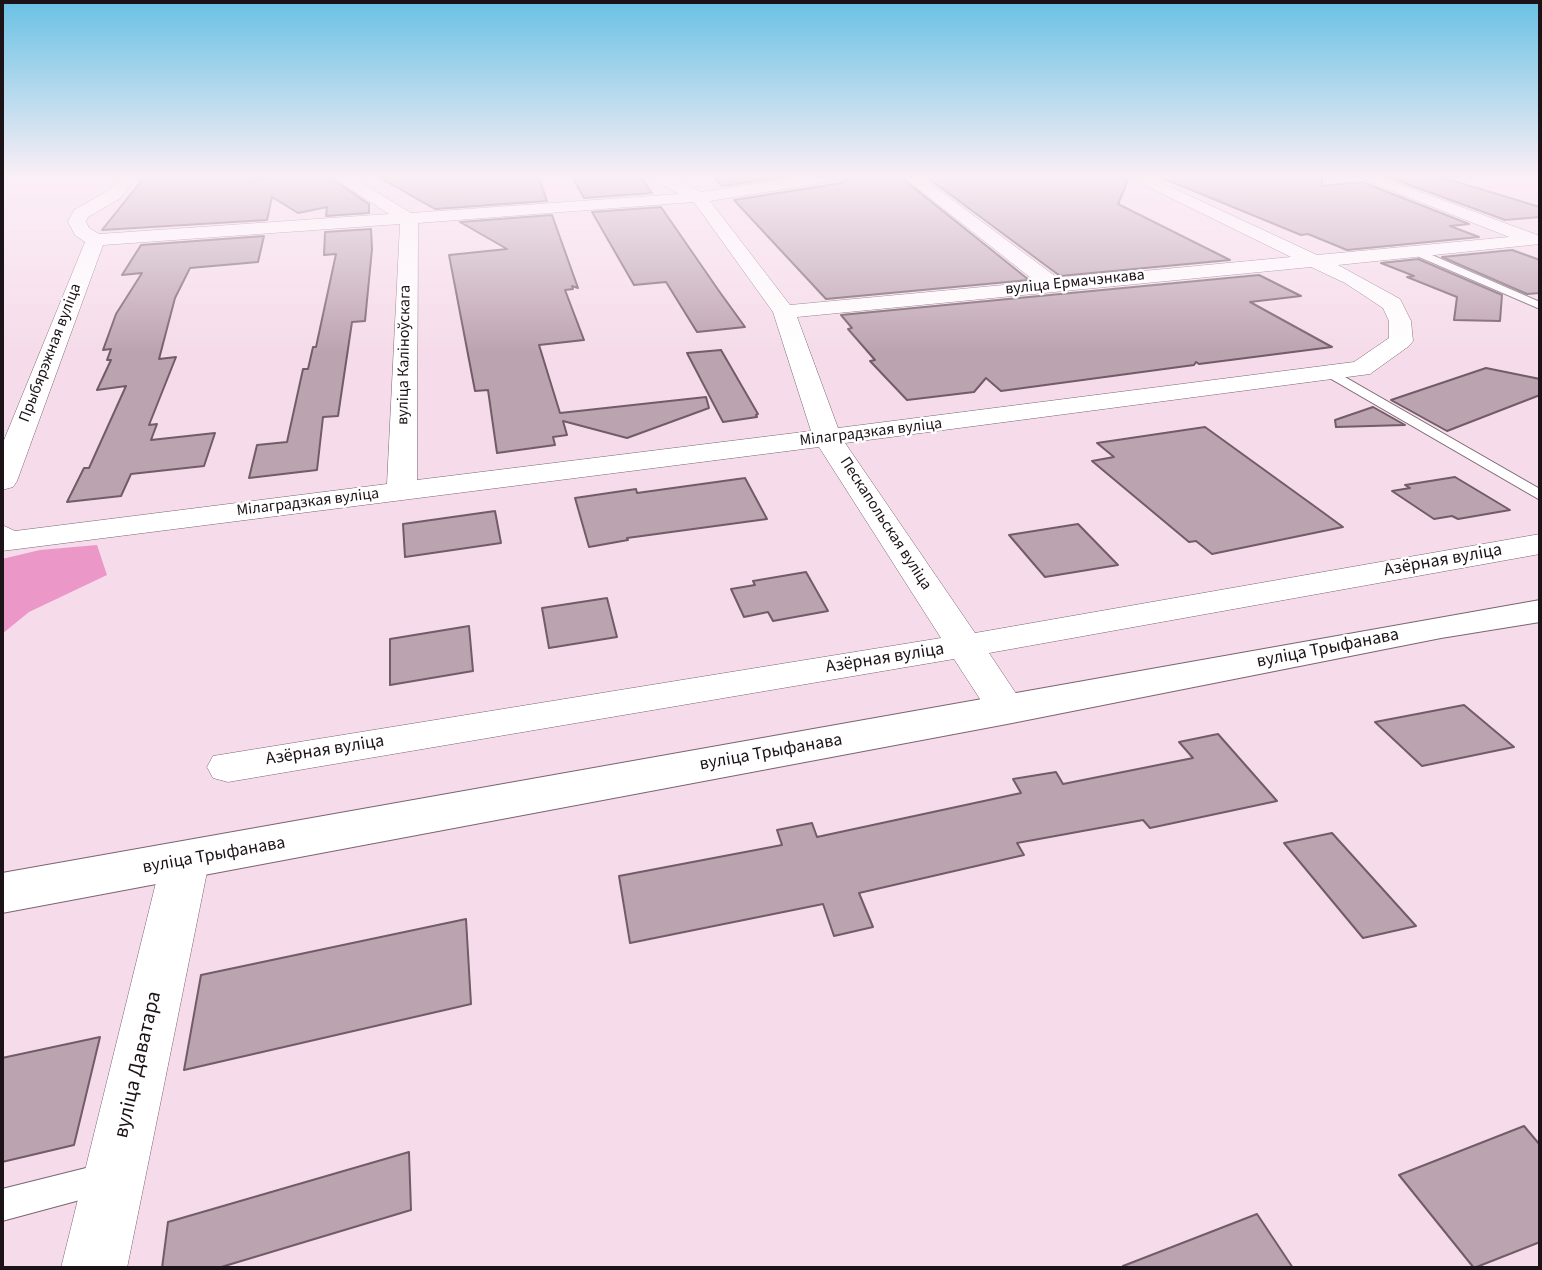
<!DOCTYPE html>
<html>
<head>
<meta charset="utf-8">
<style>
  body { margin:0 }
  #map { position:relative; width:1542px; height:1270px; overflow:hidden; background:#f6dcea; font-family:"Source Sans 3",sans-serif }
  canvas { display:block }
  .frame { position:absolute; inset:0; border:4px solid #1c1318; pointer-events:none }
</style>
</head>
<body>
<div id="map">
<canvas width="1542" height="1270"></canvas>
<div class="frame"></div>
</div>
<script>
const c = document.querySelector('canvas').getContext('2d');
c.lineJoin = 'round';
function fill(path, color) { c.fillStyle = color; c.fill(path, 'evenodd'); }
const shape = rows => new Path2D(rows.map(r => 'M' + r).join(''));
function stroke(path, color, width, dash) { c.strokeStyle = color; c.lineWidth = width; c.lineCap = dash ? 'butt' : 'round'; c.setLineDash(dash || []); c.stroke(path); }
function drawText(font, color, halo, rows, align = 'center') {
  c.font = font + ' "Source Sans 3",sans-serif'; c.lineWidth = 5; c.setLineDash([]); c.textBaseline = 'middle'; c.strokeStyle = halo; c.fillStyle = color; for (const [text, x, y, turn = 0] of rows) {
    c.save(); c.translate(x, y); c.rotate((+turn || 0) * Math.PI / 180); c.textAlign = isNaN(turn) ? turn : align; if (halo) c.strokeText(text, 0, 0); c.fillText(text, 0, 0); c.restore();
  }
}
fill(shape([
  [97,545,107,575,29,612,2,634,2,559,40,550]
]), '#eb97c8');
const building = shape([
  [146,175,245,175,247,180,285,175,326,175,369,204,369,213,326,216,327,207,298,213,272,197,267,220,102,230,146,175],
  [375,175,538,175,547,201,435,209,375,175],
  [571,175,640,175,652,193,584,198,571,175],
  [713,175,794,175,722,186,713,175],
  [853,175,898,175,1029,280,826,299,734,200,842,183,853,175],
  [924,175,1122,175,1128,180,1118,204,1230,260,1060,276,924,175],
  [1155,175,1322,175,1322,186,1362,182,1469,224,1450,226,1479,237,1347,250,1308,234,1301,235,1155,175],
  [1418,175,1434,175,1540,207,1540,217,1505,220,1391,178,1418,175],
  [661,207,719,291,745,327,697,332,666,282,634,285,592,212,661,207],
  [552,215,578,288,572,286,573,289,565,290,584,340,539,345,560,413,706,397,709,408,627,438,563,421,567,435,553,437,555,445,497,453,488,390,475,391,449,255,507,249,460,222,552,215],
  [371,229,372,249,365,321,352,322,338,416,323,417,317,470,249,478,257,445,287,442,303,369,308,369,313,347,316,347,336,254,324,255,325,232,371,229],
  [264,236,258,262,190,268,175,298,159,359,176,357,149,425,157,424,151,440,215,433,204,466,131,474,121,496,67,502,84,468,89,468,126,386,97,390,111,360,107,360,111,349,103,350,116,314,142,273,122,275,141,245,264,236],
  [1512,250,1540,260,1540,293,1527,294,1442,257,1512,250],
  [1418,259,1502,295,1500,321,1454,320,1457,297,1407,277,1414,276,1381,263,1418,259],
  [1259,275,1301,296,1250,302,1332,347,1199,364,1196,362,1194,365,1001,391,986,378,974,392,907,400,870,361,875,360,848,329,852,328,841,315,1259,275],
  [721,350,758,414,756,415,757,417,723,422,687,353,721,350],
  [1486,368,1540,379,1540,395,1447,431,1391,400,1486,368],
  [1373,407,1405,425,1336,427,1335,420,1373,407],
  [1205,427,1317,508,1343,527,1212,554,1196,541,1189,542,1092,461,1114,457,1097,443,1205,427],
  [1455,477,1510,510,1458,519,1452,516,1434,519,1392,491,1410,488,1405,485,1455,477],
  [745,478,767,519,627,538,628,540,589,547,575,498,636,489,637,493,745,478],
  [495,511,501,543,405,557,403,524,495,511],
  [1078,524,1118,565,1045,577,1009,535,1078,524],
  [806,572,828,611,773,621,768,612,744,617,731,589,755,585,753,581,806,572],
  [607,598,617,637,549,648,542,608,607,598],
  [469,626,473,671,390,685,390,639,469,626],
  [1464,705,1514,747,1422,766,1375,722,1464,705],
  [1218,734,1277,801,1150,828,1143,820,1017,843,1024,855,859,893,873,927,834,936,823,904,630,943,619,876,782,845,777,830,812,823,817,837,1021,793,1013,779,1056,772,1063,784,1193,758,1179,742,1218,734],
  [1332,833,1416,926,1363,938,1284,843,1332,833],
  [466,919,471,1004,184,1070,201,975,466,919],
  [100,1037,74,1145,2,1162,2,1058,100,1037],
  [1524,1126,1540,1145,1540,1242,1474,1268,1399,1175,1524,1126],
  [409,1152,411,1210,218,1268,162,1268,168,1222,409,1152],
  [1257,1214,1293,1268,1124,1268,1123,1266,1257,1214]
]);
fill(building, '#bca3b0');
stroke(building, '#725c68', 2);
const service = shape([
  [1410,249,1418,249,1540,302,1540,309,1410,253,1410,249],
  [1331,369,1540,489,1540,500,1326,376,1326,370,1331,369],
  [106,1163,117,1168,122,1179,117,1190,2,1221,2,1189,106,1163]
]);
const minor = shape([
  [121,175,137,175,121,198,88,217,86,222,89,228,99,234,389,214,329,175,349,175,411,213,679,194,643,175,665,175,701,192,813,175,850,175,842,180,710,201,790,305,1036,282,901,175,919,175,1059,279,1291,257,1124,175,1145,175,1317,255,1509,237,1352,175,1375,175,1540,236,1540,244,1338,265,1400,299,1411,321,1413,341,1409,346,1370,374,845,443,975,633,1540,534,1540,554,989,653,1027,710,1021,719,1007,723,993,719,954,659,228,782,213,778,207,767,213,756,941,638,819,447,2,551,2,525,15,531,387,484,400,224,103,245,17,481,13,487,2,490,2,445,85,242,75,235,68,222,74,210,109,190,121,175],
  [694,202,773,312,811,431,417,480,418,223,694,202],
  [1311,267,1345,283,1383,308,1389,321,1389,338,1354,362,838,428,797,317,1311,267],
  [185,844,202,849,209,862,127,1268,61,1268,161,862,168,849,185,844]
]);
const tertiary = shape([
  [1540,600,1540,622,1441,638,1007,724,2,913,2,873,1540,600]
]);
stroke(service, '#7b6470', 2);
stroke(minor, '#7b6470', 1);
stroke(tertiary, '#7b6470', 2);
fill(service, '#fff');
fill(minor, '#fff');
fill(tertiary, '#fff');
const sky = c.createLinearGradient(0, 0, 0, 353);
sky.addColorStop(0, '#69c1e4');
sky.addColorStop(0.5, '#fbeff6');
sky.addColorStop(1, '#fbeff600');
c.fillStyle = sky;
c.fillRect(0, 0, 1542, 353);
drawText('16px', '#1c1318', '#fff', [
  ["вуліца Ермачэнкава",1075,283,-6],
  ["Прыбярэжная вуліца",51,353,-69],
  ["вуліца Каліноўскага",405,355,-89],
  ["Мілаградзкая вуліца",871,433,-7],
  ["Мілаградзкая вуліца",308,503,-7],
  ["Пескапольская вуліца",885,524,57]
]);
drawText('18px', '#1c1318', '#fff', [
  ["Азёрная вуліца",1443,561,-10],
  ["вуліца Трыфанава",1328,649,-11],
  ["Азёрная вуліца",885,659,-9],
  ["Азёрная вуліца",325,751,-9],
  ["вуліца Трыфанава",771,753,-10],
  ["вуліца Трыфанава",214,856,-10]
]);
drawText('21px', '#1c1318', '#fff', [
  ["вуліца Даватара",139,1065,-77]
]);
</script>
</body>
</html>
